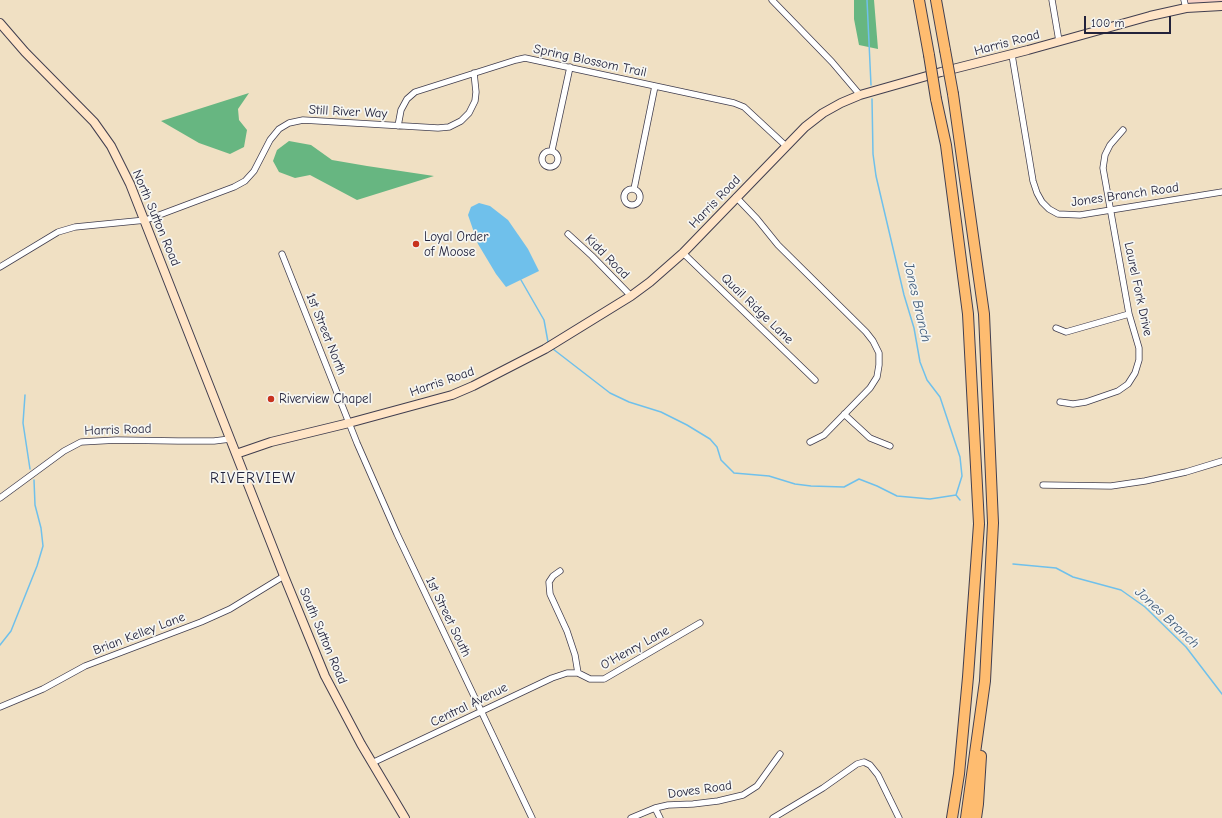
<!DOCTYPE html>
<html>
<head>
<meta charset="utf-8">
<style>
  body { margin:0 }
  #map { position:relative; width:1222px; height:818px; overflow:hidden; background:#f0e0c3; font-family:"Comic Neue",sans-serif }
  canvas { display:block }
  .scale { position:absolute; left:1084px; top:16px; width:87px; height:18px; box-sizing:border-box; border:2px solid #22223b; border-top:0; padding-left:5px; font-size:12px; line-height:14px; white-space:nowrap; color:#22223b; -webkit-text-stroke:3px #f6f6f2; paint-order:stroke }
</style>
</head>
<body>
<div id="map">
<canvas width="1222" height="818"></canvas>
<div class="scale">100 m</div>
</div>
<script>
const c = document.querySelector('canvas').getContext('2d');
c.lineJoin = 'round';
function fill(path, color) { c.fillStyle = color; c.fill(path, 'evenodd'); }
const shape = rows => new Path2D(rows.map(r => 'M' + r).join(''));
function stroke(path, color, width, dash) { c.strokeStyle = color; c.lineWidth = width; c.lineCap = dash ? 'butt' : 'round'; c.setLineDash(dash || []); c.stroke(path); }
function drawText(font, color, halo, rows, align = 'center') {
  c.font = font + ' "Comic Neue",sans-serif'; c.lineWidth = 3.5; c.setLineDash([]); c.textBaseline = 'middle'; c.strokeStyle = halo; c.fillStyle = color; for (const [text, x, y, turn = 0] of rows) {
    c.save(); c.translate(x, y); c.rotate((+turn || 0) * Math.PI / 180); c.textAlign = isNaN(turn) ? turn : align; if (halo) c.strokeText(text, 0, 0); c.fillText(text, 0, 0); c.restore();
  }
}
fill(shape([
  [1186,0,1222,0,1222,4,1187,6]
]), '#f7d1c6');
fill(shape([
  [854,0,874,0,878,49,859,45,854,19],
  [249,93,238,109,239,120,247,130,244,147,230,154,199,143,161,121],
  [289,141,311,145,332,160,367,166,434,176,357,200,310,175,295,178,279,172,273,161,277,150]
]), '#67b681');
fill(shape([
  [479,203,490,206,508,220,528,249,539,271,506,287,496,274,478,244,468,215,471,207]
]), '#6fc0eb');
stroke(shape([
  [867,0,871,85],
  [872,99,873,154,876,176,904,295,914,328,920,362,927,380,940,397,960,457,962,476,956,495],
  [521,280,544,320,548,342],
  [553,349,610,393,629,402,661,412,687,425,710,439,717,447,721,460,734,473,769,476,795,484,811,486,844,487,859,479,877,486,897,496,930,499,956,495],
  [25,395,23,423,30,469],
  [956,495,960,500],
  [1013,564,1056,568,1073,577,1121,590,1145,607,1186,647,1222,694],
  [0,645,11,631,37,566,43,546,41,528,35,505,34,480]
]), '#6fc0eb', 1.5);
const street = shape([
  [772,0,832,62,860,95],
  [1052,0,1059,41],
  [1184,0,1186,8],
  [1012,55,1033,181,1037,193,1042,202,1049,209,1058,214,1080,215,1222,192],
  [398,126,401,110,407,99,415,92,516,60,525,58,734,103,744,107,786,146],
  [552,150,570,67],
  '542 159a8 8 0 1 1 16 0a8 8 0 1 1-16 0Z',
  '624 197a8 8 0 1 1 16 0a8 8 0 1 1-16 0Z',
  [634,189,655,86],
  [736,197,757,219,778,245,866,332,873,341,879,353,879,365,877,377,870,388,824,435,810,442],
  [568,234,592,256,631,296],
  [683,253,815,380],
  [282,254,357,443,397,534,532,818],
  [0,267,58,232,75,227,146,220,234,187,245,181,254,171,270,140,279,129,289,123,303,120,438,128,449,127,461,121,469,113,475,101,476,92,474,73],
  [1056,328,1066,332,1129,314],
  [1060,402,1073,404,1086,402,1118,391,1128,384,1135,373,1139,360,1139,348,1129,314,1103,168,1105,155,1110,145,1123,130],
  [844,414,870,438,890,446],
  [1043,485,1111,486,1145,481,1186,472,1222,461],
  [0,498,64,451,81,442,117,440,178,441,214,441,230,439],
  [560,571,553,576,549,582,550,594,567,631,575,655,578,673],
  [0,707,43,689,85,666,201,622,230,609,284,576],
  [372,763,552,678,567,673,578,673,590,679,604,679,700,623],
  [655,808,660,818],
  [631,818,655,808,668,805,693,804,718,801,743,795,757,786,780,754],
  [773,818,823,788,857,764,864,762,870,765,878,775,899,818]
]);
const secondary = shape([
  [0,23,25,52,94,122,111,146,130,184,284,576,325,676,361,744,405,818],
  [236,454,271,442,349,423,452,395,473,386,545,349,631,296,650,282,683,253,805,127,823,113,841,103,860,95,941,72,1028,50,1150,16,1186,8,1222,6]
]);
const highway = shape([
  [919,0,929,55],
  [936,0,945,50],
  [953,94,984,314,993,523,985,681,966,818],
  [936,99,946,145,968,314,979,524,968,677,959,774,952,818],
  [976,818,978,804,981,756]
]);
stroke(street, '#413e4f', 7);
stroke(secondary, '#413e4f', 10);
stroke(highway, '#413e4f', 12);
stroke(street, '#fff', 5.5);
stroke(secondary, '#ffe4c6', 8);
stroke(highway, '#febc70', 10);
const highwayBridge = shape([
  [945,50,953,94],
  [929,55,936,99]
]);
stroke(highwayBridge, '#413e4f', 12, []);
stroke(highwayBridge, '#febc70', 10);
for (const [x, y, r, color] of [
  [416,244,4,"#c8321e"],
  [271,399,4,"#c8321e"]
]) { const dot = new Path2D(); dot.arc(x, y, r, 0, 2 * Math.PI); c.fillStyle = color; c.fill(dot); stroke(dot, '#f6f6f2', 1.5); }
drawText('13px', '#22223b', '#f6f6f2', [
  ["Harris Road",1007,43,-15],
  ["Spring Blossom Trail",590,61,12],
  ["Still River Way",348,112,3],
  ["Jones Branch Road",1125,195,-8],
  ["Harris Road",715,202,-46],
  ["North Sutton Road",156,218,67],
  ["Kidd Road",607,257,45],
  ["Laurel Fork Drive",1138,289,78],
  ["Quail Ridge Lane",757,309,44],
  ["1st Street North",326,334,68],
  ["Harris Road",442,382,-19],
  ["Harris Road",118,430,-2],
  ["1st Street South",448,617,64],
  ["Brian Kelley Lane",139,634,-21],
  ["South Sutton Road",323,636,67],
  ["O'Henry Lane",635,648,-29],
  ["Central Avenue",469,705,-26],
  ["Doves Road",700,790,-8]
]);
drawText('13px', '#22223b', '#f6f6f2', [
  ["Loyal Order",424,237],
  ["of Moose",424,252],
  ["Riverview Chapel",279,399]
], 'left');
drawText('italic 14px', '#3d5979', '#f6f6f2', [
  ["Jones Branch",917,302,77],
  ["Jones Branch",1167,618,43]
]);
c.letterSpacing = '1px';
drawText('15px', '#22223b', '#f6f6f2', [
  ["RIVERVIEW",253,479]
]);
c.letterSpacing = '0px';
</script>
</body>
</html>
